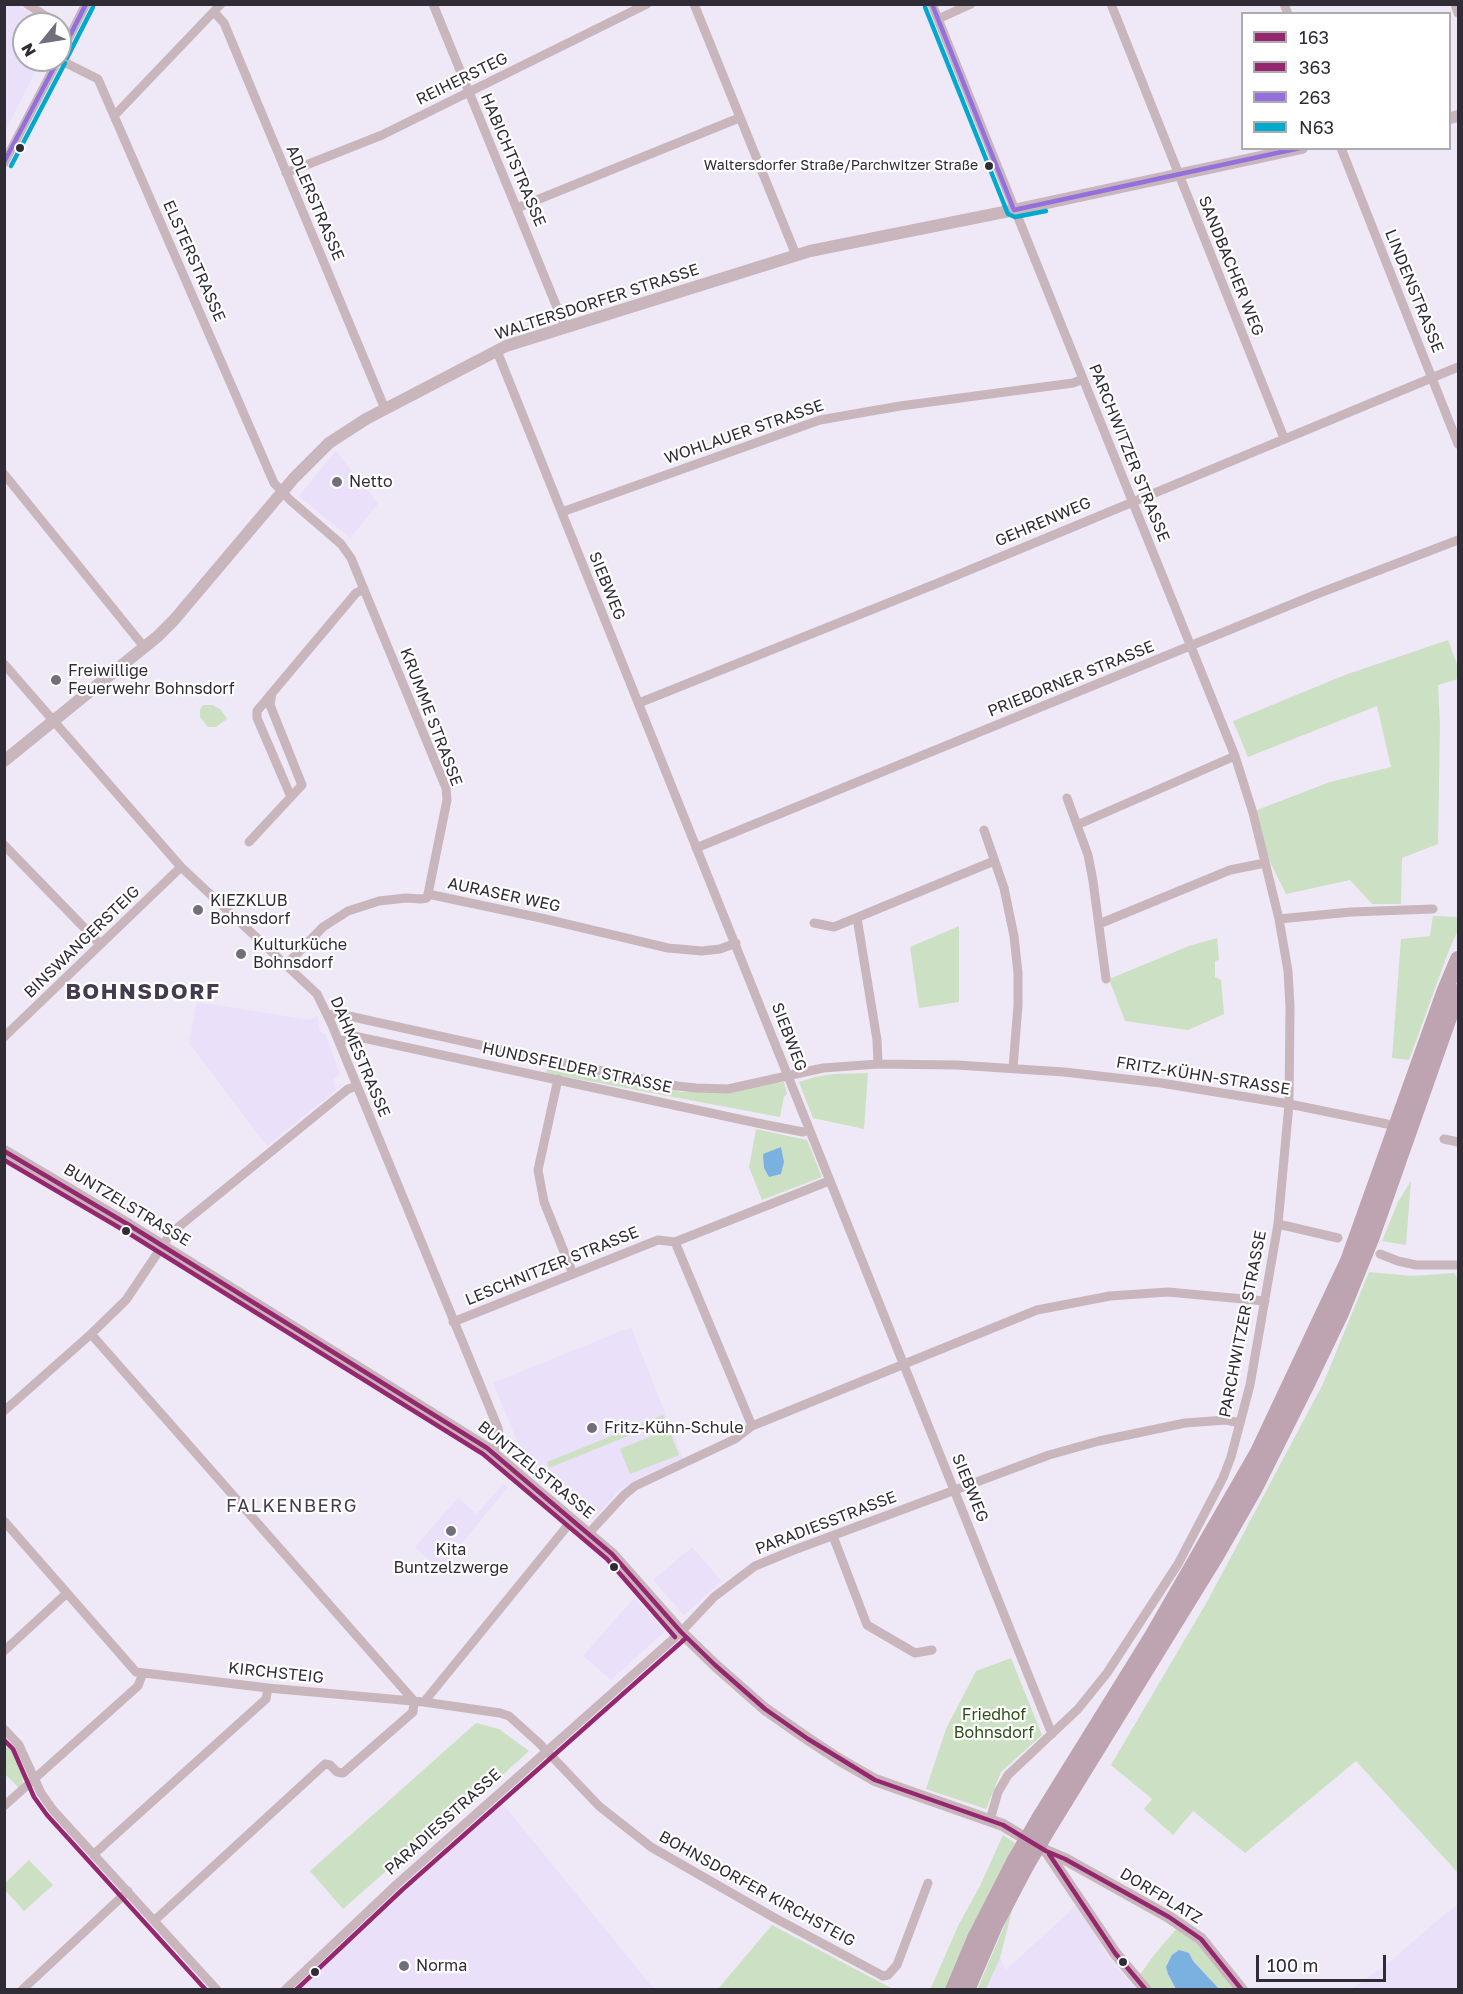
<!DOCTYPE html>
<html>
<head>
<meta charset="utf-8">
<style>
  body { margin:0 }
  #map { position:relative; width:1463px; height:1994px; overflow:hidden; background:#eee8f7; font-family:"Golos Text",sans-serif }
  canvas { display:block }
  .frame { position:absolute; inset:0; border:6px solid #302c36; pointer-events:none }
  .legend { position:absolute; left:1241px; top:12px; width:210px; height:138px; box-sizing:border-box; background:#fff; border:2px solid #acabaf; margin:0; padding:8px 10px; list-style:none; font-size:18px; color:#302c36 }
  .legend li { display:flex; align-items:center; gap:12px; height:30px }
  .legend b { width:30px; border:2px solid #acabaf }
  .north { position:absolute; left:12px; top:12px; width:60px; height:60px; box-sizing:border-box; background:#fff; border:2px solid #acabaf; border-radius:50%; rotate:240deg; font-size:16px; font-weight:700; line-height:24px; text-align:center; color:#302c36 }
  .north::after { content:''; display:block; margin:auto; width:21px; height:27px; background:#726e7a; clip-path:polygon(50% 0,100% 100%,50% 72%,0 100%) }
  .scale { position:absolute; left:1256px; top:1955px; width:130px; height:27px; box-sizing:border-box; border:3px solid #302c36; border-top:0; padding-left:8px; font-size:18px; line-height:21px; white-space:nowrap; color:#302c36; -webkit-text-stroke:4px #fff; paint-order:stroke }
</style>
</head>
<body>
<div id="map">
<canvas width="1463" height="1994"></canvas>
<div class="frame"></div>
<ul class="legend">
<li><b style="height:8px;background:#95276e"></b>163</li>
<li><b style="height:8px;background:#95276e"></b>363</li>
<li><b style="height:8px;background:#9370db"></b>263</li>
<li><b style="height:8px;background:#00a9ce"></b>N63</li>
</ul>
<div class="north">N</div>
<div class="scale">100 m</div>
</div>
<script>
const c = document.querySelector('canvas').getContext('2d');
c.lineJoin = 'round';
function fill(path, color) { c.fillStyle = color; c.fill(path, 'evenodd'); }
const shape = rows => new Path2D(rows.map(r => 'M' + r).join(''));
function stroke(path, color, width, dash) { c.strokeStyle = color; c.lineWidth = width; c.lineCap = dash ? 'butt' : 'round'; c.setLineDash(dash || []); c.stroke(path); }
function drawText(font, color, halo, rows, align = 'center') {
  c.font = font + ' "Golos Text",sans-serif'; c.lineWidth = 4.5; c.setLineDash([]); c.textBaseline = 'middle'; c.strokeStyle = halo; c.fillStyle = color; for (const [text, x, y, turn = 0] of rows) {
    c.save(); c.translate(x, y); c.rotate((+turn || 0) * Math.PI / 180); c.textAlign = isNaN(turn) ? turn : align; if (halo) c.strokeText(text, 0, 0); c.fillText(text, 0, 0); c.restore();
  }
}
fill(shape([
  [5,4,16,5,50,24,24,24,24,60,41,60,5,131],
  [336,451,378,504,350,538,299,496],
  [197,1002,310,1020,317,1015,319,1027,322,1033,325,1034,340,1074,333,1080,336,1090,267,1146,189,1043],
  [631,1327,683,1458,641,1477,620,1489,593,1520,532,1465,530,1458,522,1452,493,1383],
  [504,1483,508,1487,440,1570,415,1547,458,1498,477,1514],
  [692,1547,722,1581,684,1615,653,1580],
  [634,1598,665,1631,611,1680,583,1656],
  [502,1803,654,1989,300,1989],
  [1458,1904,1458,1989,1351,1989,1391,1961,1439,1919],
  [1077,1905,1108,1957,1136,1989,986,1990,1000,1957,1006,1970]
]), '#eae0f9');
fill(shape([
  [1448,640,1458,667,1458,679,1438,685,1440,726,1438,844,1402,858,1401,904,1372,904,1350,880,1286,894,1268,858,1257,810,1330,782,1391,767,1377,706,1248,757,1233,721,1345,675],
  [203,705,213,705,221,710,227,719,216,727,208,727,200,717,200,710],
  [1433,916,1458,917,1458,930,1449,950,1409,1060,1392,1058,1401,939,1430,936],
  [959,926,959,1002,919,1008,910,947],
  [1217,938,1219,960,1215,961,1215,977,1221,980,1224,1014,1188,1030,1125,1021,1109,979,1189,946],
  [549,1062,681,1092,726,1091,784,1082,787,1095,784,1096,780,1117,546,1073],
  [868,1073,864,1129,813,1118,799,1082,815,1077,834,1074],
  [756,1129,807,1140,822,1177,762,1200,749,1167],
  [1411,1181,1406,1245,1382,1241,1398,1202],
  [1369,1272,1412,1276,1454,1273,1458,1279,1458,1873,1356,1761,1245,1853,1193,1811,1173,1835,1144,1809,1152,1799,1111,1765,1208,1600,1323,1384],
  [663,1415,665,1421,549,1468,547,1462],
  [669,1429,679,1455,630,1474,620,1449],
  [1011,1658,1042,1735,1001,1772,986,1809,926,1789,946,1729,976,1671],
  [476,1723,499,1729,529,1751,414,1855,410,1850,343,1909,310,1871],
  [11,1743,19,1755,24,1778,22,1784,19,1788,5,1774,5,1749],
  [1003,1835,1015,1843,971,1928,945,1989,930,1990,959,1924,980,1886],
  [29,1860,53,1885,24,1911,5,1890,5,1883],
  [1014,1903,1000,1958,986,1989,977,1990],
  [772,1925,891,1988,893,1989,718,1989],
  [1178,1927,1194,1938,1237,1989,1151,1989,1139,1976,1154,1955]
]), '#cce1c3');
fill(shape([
  [781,1147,784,1162,781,1174,769,1177,764,1168,763,1154],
  [1179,1950,1189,1953,1193,1961,1219,1989,1176,1989,1168,1974,1166,1967,1172,1955]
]), '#7ab1e1');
stroke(shape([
  [27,4,58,24],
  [433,4,565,327],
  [694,4,796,255],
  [932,4,1235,756,1253,813,1279,919,1288,971,1290,1007,1289,1104,1278,1224,1250,1385,1231,1457,1223,1478,1178,1564,1107,1673,1078,1709,1008,1775,998,1792,990,1820],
  [1111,4,1284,438],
  [1284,4,1288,14],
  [1455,4,1458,13],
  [214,12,224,23,385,409],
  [938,19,971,4],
  [60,55,86,4],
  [60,60,98,79,274,483,290,500,341,544,351,558,446,788,447,800,428,894],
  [114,116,221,4],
  [1341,148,1458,444],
  [4,163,58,60],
  [286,173,382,135,647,4],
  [517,208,739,118],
  [497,351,1052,1734],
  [4,474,145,648],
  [562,512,820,420,900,406,1073,383,1083,379],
  [4,664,181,867,317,994,332,1025,498,1428,500,1441,492,1452],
  [272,693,257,711,257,718,291,797],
  [639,703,938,583,1458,367],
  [1067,798,1088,855,1093,881,1106,979],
  [1077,825,1235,756],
  [984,830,1004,888,1014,936,1018,973,1018,1005,1013,1068],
  [249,842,302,785,270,705,272,693,356,593,364,589],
  [4,845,100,944],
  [696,848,1317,594,1458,540],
  [857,918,877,1040,878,1064],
  [1279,919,1351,912,1433,909],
  [814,923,834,927,994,861],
  [1099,924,1230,870,1265,863],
  [287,964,323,927,348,911,379,901,406,898,421,899,427,898,428,894,541,918,668,948,702,951,720,949,736,943],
  [328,1017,335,1013,548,1060,677,1086,696,1088,728,1089,823,1068,878,1064,957,1065,1064,1072,1161,1083,1289,1104,1387,1124],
  [4,1037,181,867],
  [339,1042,354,1036,757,1123,803,1132,809,1130],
  [558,1079,538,1170,544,1202,573,1274],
  [1444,1139,1458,1142],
  [1278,1224,1338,1238],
  [675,1242,752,1426],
  [1380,1254,1398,1261,1416,1265,1458,1265],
  [453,1322,658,1240,675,1242,829,1181],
  [91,1334,414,1701],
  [4,1411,91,1334,126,1300,171,1233,348,1089,357,1086],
  [4,1521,136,1672,268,1688,424,1702,500,1713,509,1716,539,1743,599,1806,651,1847,773,1917,883,1976,888,1975,897,1965,928,1883],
  [589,1533,624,1495,635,1486,735,1439,752,1426,1037,1310,1110,1296,1168,1292,1265,1301],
  [833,1536,867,1625,915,1653,932,1650],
  [4,1651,67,1593],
  [424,1702,573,1519],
  [4,1729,19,1745,41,1793,53,1810,217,1990],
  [4,1806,138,1686,143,1673],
  [94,1854,266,1699,268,1688],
  [155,1920,325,1764,330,1765,337,1772,343,1773,413,1712,414,1701],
  [22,1990,128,1891],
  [285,1990,397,1884,681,1632,714,1597,755,1566,794,1550,1049,1455,1099,1441,1185,1423,1226,1420,1240,1423]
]), '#c9b5bc', 9);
stroke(shape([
  [1450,118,1458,116],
  [4,761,158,636,174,620,294,478,329,443,366,419,506,346,810,251,1014,210,1302,148],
  [4,1151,129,1225,487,1448,612,1554,681,1632,715,1665,765,1709,808,1739,840,1760,875,1780,1003,1825,1046,1851,1065,1859,1169,1917,1201,1939,1242,1990],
  [1047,1852,1115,1953,1146,1990]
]), '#c9b5bc', 12);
stroke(shape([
  [1040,1817,1151,1638,1258,1452,1348,1261,1445,990,1458,959],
  [1051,1824,1216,1556,1255,1488,1307,1384,1341,1313,1371,1239,1458,992],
  [953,1990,975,1938,1015,1860],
  [967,1990,995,1925,1026,1866]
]), '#bea3b0', 16);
stroke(shape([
  [1015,1860,1040,1817],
  [1026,1866,1051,1824]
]), '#bea3b0', 16);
stroke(shape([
  [4,1151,129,1225,487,1448,612,1554,681,1632,715,1665,765,1709,808,1739,875,1780,1003,1825,1046,1851,1065,1859,1169,1917,1201,1939,1242,1990],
  [1049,1854,1115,1953,1146,1990]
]), '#95276e', 4.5);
stroke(shape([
  [4,1160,125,1231,483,1454,607,1559,675,1637],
  [4,1740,13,1749,34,1797,47,1815,206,1990],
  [296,1990,402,1890,686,1638]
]), '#95276e', 4.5);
stroke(shape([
  [932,4,1014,210],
  [60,55,86,4],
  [4,162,58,60],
  [1014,210,1300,148]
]), '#9370db', 4.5);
stroke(shape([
  [925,7,1008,214,1015,217,1046,211],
  [67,58,93,7],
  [11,166,65,63]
]), '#00a9ce', 4.5);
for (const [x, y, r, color] of [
  [20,148,5,"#302c36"],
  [989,166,5,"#302c36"],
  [337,482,6,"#726e7a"],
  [56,680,6,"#726e7a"],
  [198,910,6,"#726e7a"],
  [241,954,6,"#726e7a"],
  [126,1231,5,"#302c36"],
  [592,1428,6,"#726e7a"],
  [451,1531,6,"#726e7a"],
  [614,1567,5,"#302c36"],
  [1123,1962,5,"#302c36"],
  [404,1966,6,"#726e7a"],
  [315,1972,5,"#302c36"]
]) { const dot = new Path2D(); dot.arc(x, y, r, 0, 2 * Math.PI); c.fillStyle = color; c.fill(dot); stroke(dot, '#fff', 2); }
drawText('14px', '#302c36', '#fff', [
  ["Waltersdorfer Straße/Parchwitzer Straße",978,166]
], 'right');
drawText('16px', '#302c36', '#fff', [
  ["REIHERSTEG",462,79,-26],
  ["HABICHTSTRASSE",513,160,67],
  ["ADLERSTRASSE",315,203,67],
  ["ELSTERSTRASSE",194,261,66],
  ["SANDBACHER WEG",1231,266,68],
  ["LINDENSTRASSE",1414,291,68],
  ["WALTERSDORFER STRASSE",597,302,-18],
  ["WOHLAUER STRASSE",744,432,-19],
  ["PARCHWITZER STRASSE",1129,453,68],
  ["GEHRENWEG",1043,522,-23],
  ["SIEBWEG",607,586,68],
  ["PRIEBORNER STRASSE",1071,679,-22],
  ["KRUMME STRASSE",431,717,69],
  ["AURASER WEG",504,895,12],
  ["BINSWANGERSTEIG",82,942,-44],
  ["SIEBWEG",789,1037,69],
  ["DAHMESTRASSE",360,1057,67],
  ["HUNDSFELDER STRASSE",577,1068,12],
  ["FRITZ-KÜHN-STRASSE",1203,1076,9],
  ["BUNTZELSTRASSE",127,1205,31],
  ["LESCHNITZER STRASSE",552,1266,-22],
  ["PARCHWITZER STRASSE",1243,1324,-79],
  ["BUNTZELSTRASSE",536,1470,39],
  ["SIEBWEG",970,1488,68],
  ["PARADIESSTRASSE",826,1523,-21],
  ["KIRCHSTEIG",276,1673,6],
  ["PARADIESSTRASSE",443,1822,-42],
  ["BOHNSDORFER KIRCHSTEIG",757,1889,29],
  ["DORFPLATZ",1161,1896,31]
]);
drawText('16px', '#302c36', '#fff', [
  ["Netto",349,482],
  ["Freiwillige",68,671],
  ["Feuerwehr Bohnsdorf",68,689],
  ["KIEZKLUB",210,901],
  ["Bohnsdorf",210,919],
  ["Kulturküche",253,945],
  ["Bohnsdorf",253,963],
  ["Fritz-Kühn-Schule",604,1428],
  ["Kita",451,1550,"center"],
  ["Buntzelzwerge",451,1568,"center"],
  ["Norma",416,1966]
], 'left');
drawText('16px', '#2d4d16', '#fff', [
  ["Friedhof",994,1715],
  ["Bohnsdorf",994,1733]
]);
c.letterSpacing = '1.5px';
drawText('18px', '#433b50', '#fff', [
  ["FALKENBERG",292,1506]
]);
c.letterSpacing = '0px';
c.letterSpacing = '1.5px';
drawText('bold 22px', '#433b50', '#fff', [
  ["BOHNSDORF",143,992]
]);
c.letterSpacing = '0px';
</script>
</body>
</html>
